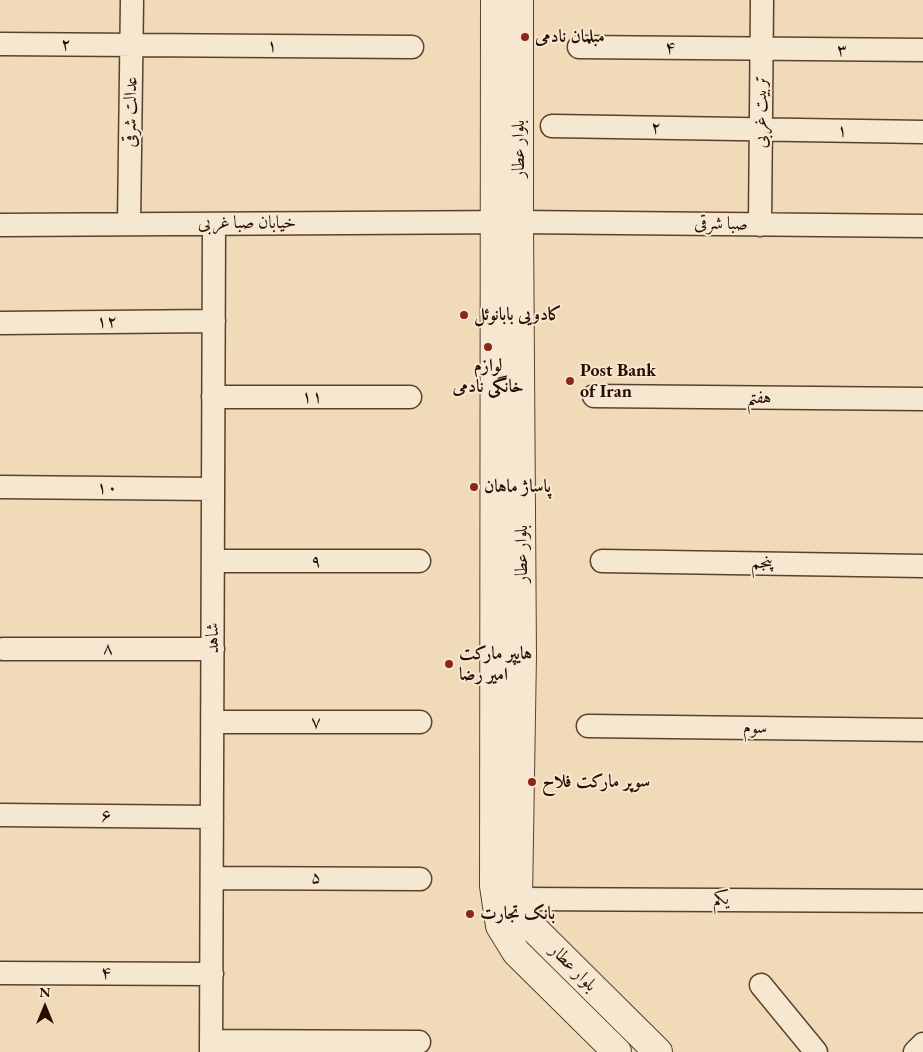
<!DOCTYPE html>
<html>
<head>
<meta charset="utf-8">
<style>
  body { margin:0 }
  #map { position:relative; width:923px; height:1052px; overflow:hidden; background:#f0dab7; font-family:"EB Garamond",serif }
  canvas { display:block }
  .north { position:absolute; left:20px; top:982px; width:50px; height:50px; -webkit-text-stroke:4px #f5e7d0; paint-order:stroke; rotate:0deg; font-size:14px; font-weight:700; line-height:20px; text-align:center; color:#2a0d00 }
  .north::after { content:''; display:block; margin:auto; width:18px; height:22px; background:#2a0d00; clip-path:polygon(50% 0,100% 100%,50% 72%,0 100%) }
</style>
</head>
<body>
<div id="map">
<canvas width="923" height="1052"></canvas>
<div class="north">N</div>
</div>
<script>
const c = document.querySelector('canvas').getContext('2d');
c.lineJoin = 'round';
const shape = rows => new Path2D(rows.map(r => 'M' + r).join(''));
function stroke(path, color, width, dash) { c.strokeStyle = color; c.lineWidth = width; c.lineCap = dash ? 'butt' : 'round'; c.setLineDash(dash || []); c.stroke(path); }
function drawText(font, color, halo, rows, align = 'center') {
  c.font = font + ' "EB Garamond",Amiri,serif'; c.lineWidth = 4; c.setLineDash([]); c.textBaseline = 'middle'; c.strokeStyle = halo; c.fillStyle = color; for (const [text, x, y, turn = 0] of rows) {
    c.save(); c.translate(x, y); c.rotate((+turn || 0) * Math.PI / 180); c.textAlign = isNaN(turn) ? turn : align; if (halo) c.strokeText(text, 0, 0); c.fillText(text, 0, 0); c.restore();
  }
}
const minor = shape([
  [0,44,412,47],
  [579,47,923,50],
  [552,126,923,132],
  [129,224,132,0],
  [0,225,519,222,923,226],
  [760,225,762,0],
  [0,323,214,321],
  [594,396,923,399],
  [213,397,410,397],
  [0,487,213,489],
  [213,561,419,561],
  [602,561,923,566],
  [3,649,213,649],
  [213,722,420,722],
  [588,726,923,730],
  [0,815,212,817],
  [212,878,420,879],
  [518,899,923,901],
  [0,973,212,974],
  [761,985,816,1052],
  [211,1041,419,1042],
  [211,1052,214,224],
  [915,1052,923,1044]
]);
const tertiary = shape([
  [495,0,494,886,500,926,516,952,617,1052],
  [519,0,519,222,522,654,518,899,529,924,658,1052]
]);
stroke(minor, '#5c402e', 25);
stroke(tertiary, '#5c402e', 30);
stroke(minor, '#f5e7d0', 22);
stroke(tertiary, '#f5e7d0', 28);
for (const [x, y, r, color] of [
  [525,37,5,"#8f2418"],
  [464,315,5,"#8f2418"],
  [488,347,5,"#8f2418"],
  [570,381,5,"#8f2418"],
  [474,487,5,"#8f2418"],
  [449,664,5,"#8f2418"],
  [532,782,5,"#8f2418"],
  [470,914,5,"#8f2418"]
]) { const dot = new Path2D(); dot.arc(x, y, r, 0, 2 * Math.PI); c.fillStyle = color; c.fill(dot); stroke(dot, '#f5e7d0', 2); }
drawText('bold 18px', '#2a0d00', '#f5e7d0', [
  ["مبلمان نادمی",535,37],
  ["کادویی بابانوئل",474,315],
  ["لوازم",488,366,"center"],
  ["خانگی نادمی",488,387,"center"],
  ["Post Bank",580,371],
  ["of Iran",580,392],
  ["پاساژ ماهان",484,487],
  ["هایپر مارکت",459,654],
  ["امیر رضا",459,675],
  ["سوپر مارکت فلاح",542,782],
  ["بانک تجارت",480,914]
], 'left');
drawText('18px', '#2a0d00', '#f5e7d0', [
  ["۲",66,45],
  ["۱",272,46],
  ["۴",670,48,1],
  ["۳",842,50],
  ["عدالت شرقی",131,112,-89],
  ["تربیت غربی",761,112,-90],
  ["۲",656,128,1],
  ["۱",842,131,1],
  ["بلوار عطار",519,149,-90],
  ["خیابان صبا غربی",247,223],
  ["صبا شرقی",721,224,1],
  ["۱۲",107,322,-1],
  ["۱۱",312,397],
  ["هفتم",759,398],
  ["۱۰",107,488],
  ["بلوار عطار",522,554,-90],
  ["۹",316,561],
  ["پنجم",762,563,1],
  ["شاهد",213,638,-90],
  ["۸",108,649],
  ["۷",316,722],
  ["سوم",755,728,1],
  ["۶",106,816,1],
  ["۵",316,878],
  ["یکم",721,899],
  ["بلوار عطار",573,968,45],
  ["۴",106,973]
]);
</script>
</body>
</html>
